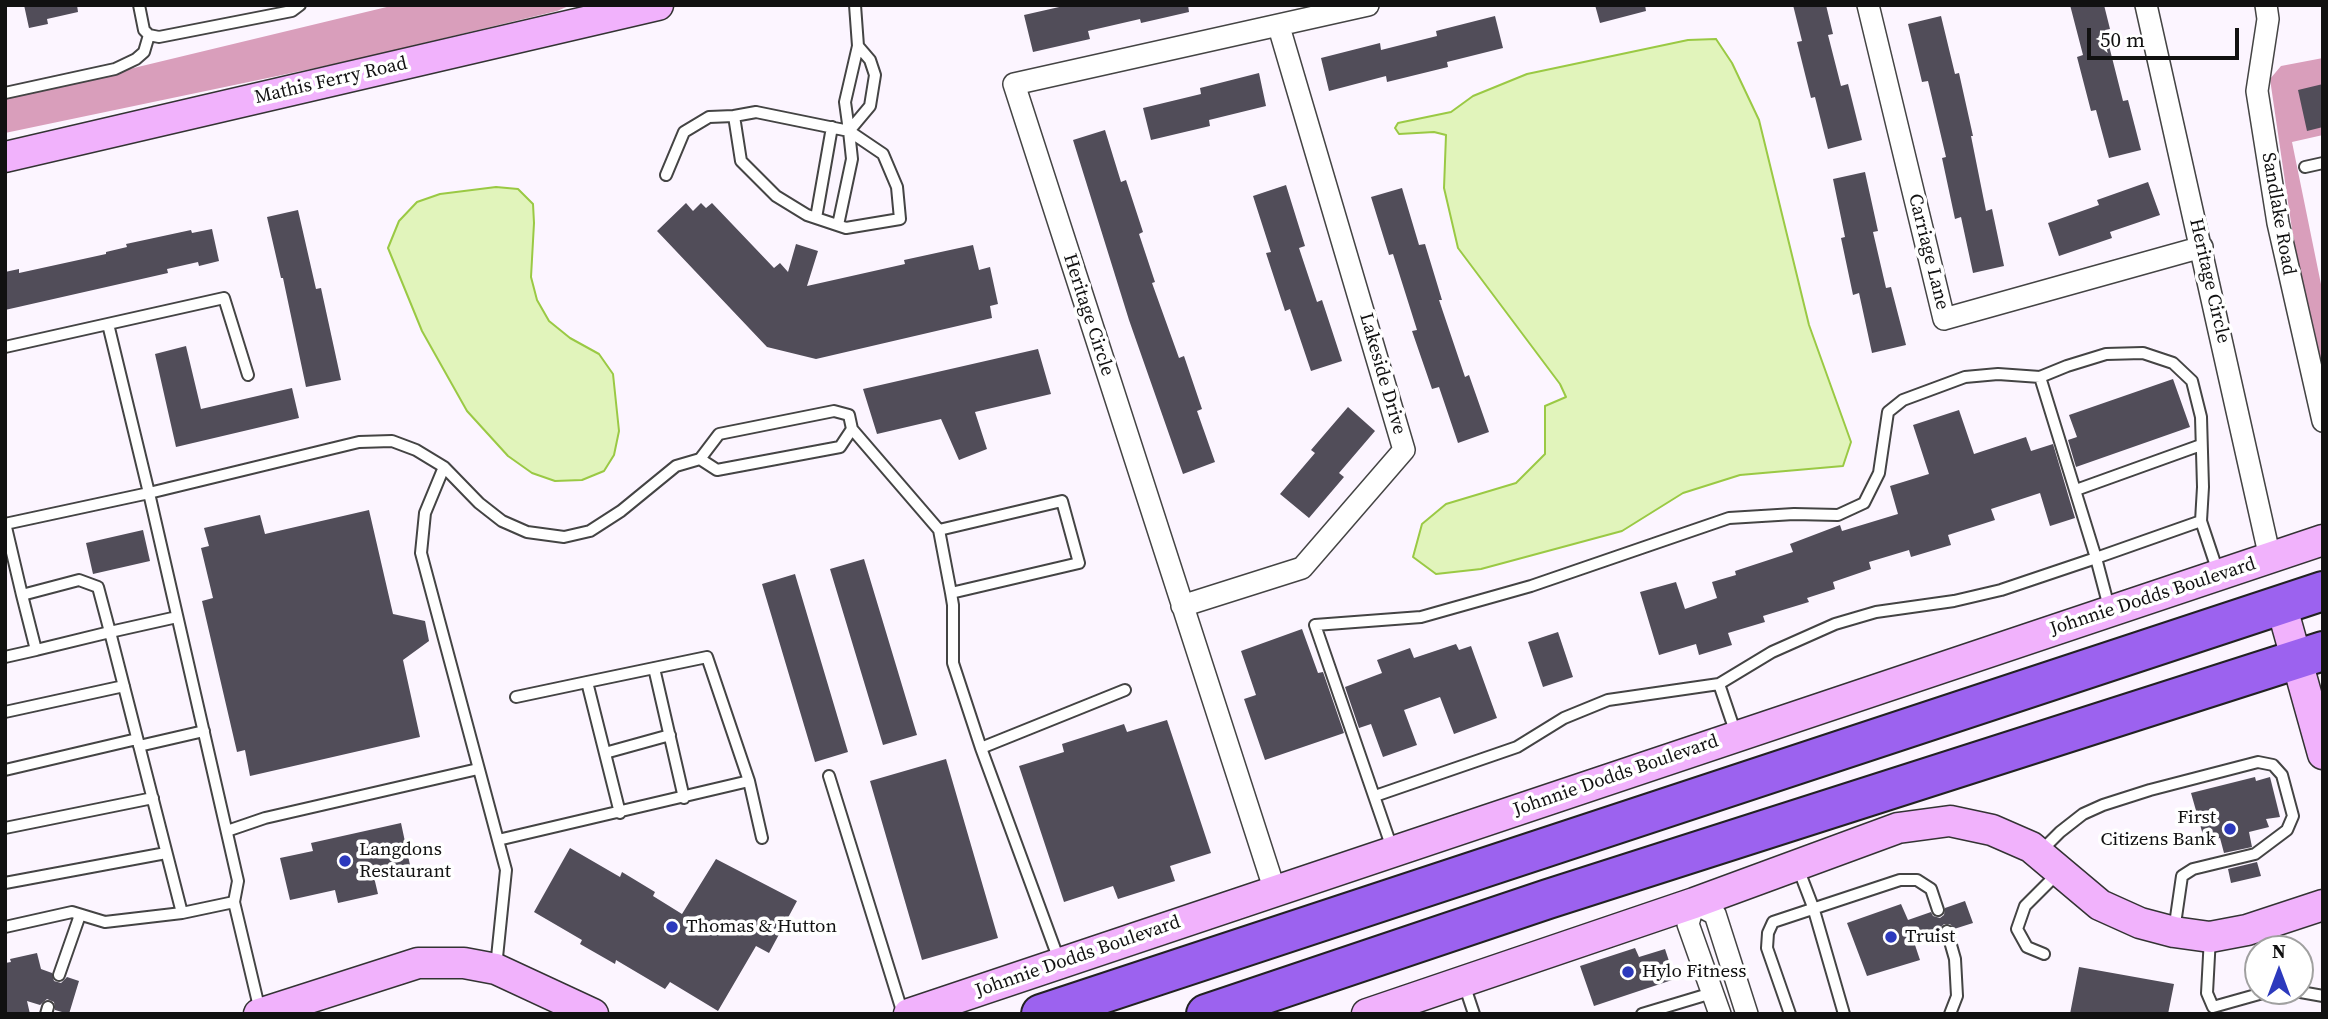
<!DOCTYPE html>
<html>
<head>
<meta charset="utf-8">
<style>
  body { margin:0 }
  #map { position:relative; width:2328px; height:1019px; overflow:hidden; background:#fcf5ff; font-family:"Source Serif 4",serif }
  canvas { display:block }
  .frame { position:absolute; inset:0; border:7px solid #111; pointer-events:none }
  .north { position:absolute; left:2244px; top:935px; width:70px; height:70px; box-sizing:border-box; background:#fff; border:2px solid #a0a0a0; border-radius:50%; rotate:0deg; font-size:19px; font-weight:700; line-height:28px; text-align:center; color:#111 }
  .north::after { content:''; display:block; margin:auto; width:24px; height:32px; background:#2c39bd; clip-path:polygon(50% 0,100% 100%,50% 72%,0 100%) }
  .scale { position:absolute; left:2087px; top:28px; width:152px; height:32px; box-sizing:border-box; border:4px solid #111; border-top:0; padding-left:9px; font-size:21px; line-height:24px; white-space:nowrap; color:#111; -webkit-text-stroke:5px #fff; paint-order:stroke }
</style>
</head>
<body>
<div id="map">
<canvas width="2328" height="1019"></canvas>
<div class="frame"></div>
<div class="north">N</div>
<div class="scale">50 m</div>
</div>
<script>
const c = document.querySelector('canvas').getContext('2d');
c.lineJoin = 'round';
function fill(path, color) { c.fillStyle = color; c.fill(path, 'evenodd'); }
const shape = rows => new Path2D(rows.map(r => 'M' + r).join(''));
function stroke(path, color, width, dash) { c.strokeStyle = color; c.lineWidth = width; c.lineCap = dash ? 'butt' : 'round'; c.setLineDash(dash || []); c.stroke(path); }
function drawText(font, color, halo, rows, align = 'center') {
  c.font = font + ' "Source Serif 4",serif'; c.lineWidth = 7; c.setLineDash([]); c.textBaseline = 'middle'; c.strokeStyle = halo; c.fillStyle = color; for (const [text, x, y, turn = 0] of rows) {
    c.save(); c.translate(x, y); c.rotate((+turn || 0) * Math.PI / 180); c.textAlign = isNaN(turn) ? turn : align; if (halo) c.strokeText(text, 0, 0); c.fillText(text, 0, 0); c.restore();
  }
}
fill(shape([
  [395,5,571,5,557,11,349,61,5,133,5,99],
  [2323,58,2323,135,2292,142,2323,294,2323,369,2294,243,2270,79,2281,66]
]), '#d99ebb');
const water = shape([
  [1716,39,1732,63,1759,120,1809,325,1851,442,1843,466,1740,475,1683,493,1622,531,1481,569,1436,574,1413,557,1422,524,1446,504,1516,483,1545,454,1545,406,1566,397,1560,384,1458,248,1444,188,1446,135,1434,132,1399,134,1395,128,1398,123,1451,112,1473,96,1527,74,1688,40,1716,39],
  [496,187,518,189,533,204,534,223,531,277,537,300,549,321,570,338,599,354,613,374,619,431,614,455,604,471,582,480,555,481,532,473,508,456,467,411,422,331,388,248,399,221,417,202,440,194,496,187]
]);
fill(water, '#e1f4bb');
stroke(water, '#9ac944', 2);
fill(shape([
  [24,5,77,5,78,12,47,19,48,24,29,28],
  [1068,5,1188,5,1189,12,1141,23,1140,19,1088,31,1090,39,1033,52,1024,15],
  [1595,5,1645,5,1646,11,1600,23],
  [1793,5,1826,5,1833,34,1828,35,1841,86,1848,84,1862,140,1828,149,1815,97,1811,98,1797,42,1802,41],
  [2070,5,2104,5,2110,29,2105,30,2123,101,2128,100,2141,150,2109,158,2096,110,2091,111,2077,57,2083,55],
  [1495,16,1503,48,1447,62,1448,67,1387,82,1386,76,1329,91,1321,58,1380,43,1381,50,1437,36,1436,31],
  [1941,16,1955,74,1959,73,1973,136,1971,136,1986,211,1992,209,2004,266,1973,273,1961,217,1955,219,1942,158,1946,157,1928,81,1922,82,1908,24],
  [1259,73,1266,106,1209,120,1210,126,1151,140,1143,108,1201,94,1200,88],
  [2323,84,2323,127,2307,131,2298,90],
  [1105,130,1121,182,1126,180,1143,232,1139,234,1155,282,1152,283,1179,358,1184,356,1202,409,1197,411,1215,462,1183,474,1129,320,1073,140],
  [1865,172,1878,231,1873,232,1886,288,1891,287,1906,345,1872,353,1859,293,1853,295,1841,238,1845,237,1833,179],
  [2148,182,2160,215,2110,232,2112,238,2059,256,2048,223,2099,205,2097,200],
  [1286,185,1305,246,1299,248,1317,302,1322,300,1342,361,1311,371,1290,309,1285,311,1266,253,1271,252,1253,196],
  [1402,188,1419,245,1425,244,1442,300,1439,300,1465,377,1469,375,1489,432,1458,443,1439,387,1432,389,1412,331,1417,330,1393,254,1389,255,1371,197],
  [686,203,693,211,701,203,706,208,712,203,774,268,780,263,788,272,796,244,818,251,807,286,905,264,904,260,973,245,979,270,990,267,998,304,990,306,992,318,816,359,767,347,657,231],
  [298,210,316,289,321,288,341,380,306,387,283,278,281,278,267,217],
  [212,229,219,261,199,266,198,262,167,269,168,273,5,310,5,272,19,269,19,273,106,254,106,252,127,247,126,244,191,230,192,233],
  [186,346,201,409,292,388,299,418,176,447,155,354],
  [1038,349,1051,394,975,412,987,449,959,460,941,419,877,434,863,389],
  [2173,379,2190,427,2076,467,2068,440,2077,437,2069,415],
  [1348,407,1375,431,1339,473,1344,477,1309,518,1280,494,1315,453,1311,450],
  [1959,410,1974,454,2026,437,2031,451,2053,444,2075,518,2050,526,2040,493,1991,509,1995,520,1948,535,1951,545,1911,557,1909,550,1869,562,1871,569,1833,582,1835,589,1807,598,1809,602,1763,616,1765,622,1728,633,1732,645,1699,655,1696,644,1659,655,1640,592,1676,582,1685,609,1717,598,1712,582,1736,575,1735,571,1793,552,1790,544,1840,525,1842,531,1898,514,1890,486,1929,474,1913,425],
  [369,510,393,614,425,621,429,641,403,660,420,737,250,776,245,750,237,752,202,601,213,598,201,548,209,546,204,528,260,515,265,534],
  [143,530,150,561,93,574,86,543],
  [864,559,917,735,883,745,830,569],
  [795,574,848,752,815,762,762,584],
  [1302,629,1318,673,1323,672,1344,733,1265,760,1244,699,1256,695,1241,651],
  [1558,632,1573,677,1543,687,1528,642],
  [1456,644,1459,650,1471,646,1497,718,1454,734,1440,697,1404,710,1417,745,1383,757,1371,724,1359,728,1345,687,1382,673,1377,660,1410,648,1414,658],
  [1167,720,1211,853,1170,866,1175,881,1118,899,1113,886,1064,902,1019,766,1064,752,1062,744,1124,724,1127,732],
  [946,759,998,938,922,960,870,781],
  [2255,777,2256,781,2270,777,2280,817,2266,819,2269,827,2249,832,2252,847,2224,853,2220,838,2205,842,2191,793],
  [401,823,410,865,373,873,378,894,338,903,335,890,290,900,280,858,313,851,311,843],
  [570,848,620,877,622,872,655,892,653,896,682,914,716,859,797,901,769,953,756,946,718,1011,670,982,665,989,616,960,615,964,580,944,582,940,534,912],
  [2257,862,2261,876,2231,883,2228,869],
  [1965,901,1973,923,1954,929,1950,924,1944,924,1940,928,1940,933,1914,942,1920,960,1867,976,1847,923,1901,904,1908,920,1931,912,1933,916,1940,918,1944,915,1945,908],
  [1635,948,1639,957,1665,949,1675,979,1594,1006,1580,966],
  [37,953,41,969,52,973,54,981,61,983,67,977,79,981,69,1014,55,1010,54,1002,47,999,40,1005,27,1001,30,1014,5,1014,5,963,11,962,10,959],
  [2079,967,2174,984,2168,1014,2070,1014]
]), '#514d59');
const lane = shape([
  [139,5,144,30,149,35,159,37,292,11,300,5],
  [855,5,858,46,845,102,849,131,870,106,875,75,870,60,858,46],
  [5,93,115,69,136,59,144,52,149,35],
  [756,112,849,131,883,154,897,187,900,219,846,228,807,215,776,196,741,161,734,116,756,112],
  [2305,167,2323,163],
  [666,175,684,132,709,117,734,116],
  [816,218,832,127],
  [838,225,852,159,849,131],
  [5,347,224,298,248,375],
  [2040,377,2096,558,2201,521,2218,572],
  [852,429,939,530],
  [444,467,425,513,421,553,506,870,496,967],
  [2076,490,2201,445],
  [5,523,22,595],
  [5,524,149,493,108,324],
  [951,593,1079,563,1062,501,939,530,951,593,953,605,953,663,981,748],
  [177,617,110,632,36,650,22,595,79,580,98,587,110,632,182,913],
  [5,657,36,650],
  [654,668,684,798],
  [587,682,707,657,749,781],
  [1719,684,1772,652,1835,624,1876,612,1954,601,2001,590,2096,558,2110,611],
  [516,697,587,682,620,813],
  [5,712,124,686],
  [139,746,204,731],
  [605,753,670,735],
  [5,770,137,739],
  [829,776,903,1014],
  [1375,796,1517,747,1564,718,1608,700,1719,684,1736,734],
  [5,828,153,798],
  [227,831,265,818,478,769],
  [498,840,749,781,762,838],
  [1393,851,1315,625,1421,617,1531,586,1729,518,1794,514,1838,515,1864,503,1879,473,1888,412,1903,400,1965,377,1998,374,2040,377,2067,366,2106,354,2143,353,2173,363,2192,381,2201,417,2203,487,2201,521],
  [2041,851,2060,832,2083,814,2103,805,2150,790,2258,762,2273,765,2282,775,2293,816,2287,830,2255,854,2193,869,2182,876,2174,931],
  [1798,868,1813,907,1844,1014],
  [5,883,166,853],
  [234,902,238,881,149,493,359,442,392,441,416,450,444,467,479,503,502,521,527,532,564,537,590,531,621,511,676,466,700,459,719,434,834,411,849,415,852,429,840,447,717,470,700,459],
  [5,927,72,912,105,922,182,913,234,902,260,1011],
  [1947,931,1955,959,1957,996,1950,1014],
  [2210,937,2207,993,2213,1007,2270,991],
  [2044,954,2027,947,2017,929,2025,906,2058,873],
  [1059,960,981,748,1125,690],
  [59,975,80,915],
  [1464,984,1474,1014],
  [2295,991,2323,996],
  [46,1014,48,1007],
  [1642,1014,1712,993],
  [1790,1014,1767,948,1768,933,1773,922,1900,880,1917,880,1931,889,1938,910]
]);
const street = shape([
  [1868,5,1944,319,2202,247],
  [2146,5,2270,558],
  [2266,5,2268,19,2257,91,2278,223,2323,421],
  [1182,606,1302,568,1404,450,1279,27],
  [1275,891,1014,84,1368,5],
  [1720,1014,1688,924,1694,903,1715,914,1747,1014]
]);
const secondary = shape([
  [5,157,658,5],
  [2281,604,2323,754],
  [259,1014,418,963,464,963,496,969,593,1014],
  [909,1014,2323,540],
  [1367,1014,1694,903,1898,828,1950,821,1992,830,2031,847,2100,905,2140,923,2174,932,2210,937,2247,930,2323,905]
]);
const highway = shape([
  [1041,1014,2323,591],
  [1206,1014,1548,899,2323,651]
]);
stroke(lane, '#444', 14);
stroke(street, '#444', 24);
stroke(secondary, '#333', 33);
stroke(highway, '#222', 42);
stroke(lane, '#fff', 10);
stroke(street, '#fff', 21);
stroke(secondary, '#f1b2fc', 30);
stroke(highway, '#9c62ef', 38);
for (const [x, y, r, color] of [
  [2230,829,7,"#2c39bd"],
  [345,861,7,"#2c39bd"],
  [672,927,7,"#2c39bd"],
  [1891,937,7,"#2c39bd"],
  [1628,972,7,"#2c39bd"]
]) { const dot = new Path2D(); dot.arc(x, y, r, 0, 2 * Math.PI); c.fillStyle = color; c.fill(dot); stroke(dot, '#fff', 2.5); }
drawText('19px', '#111', '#fff', [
  ["Mathis Ferry Road",331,81,-13],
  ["Sandlake Road",2278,214,80],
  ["Carriage Lane",1928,252,76],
  ["Heritage Circle",2209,281,77],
  ["Heritage Circle",1088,315,72],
  ["Lakeside Drive",1382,374,74],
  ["Johnnie Dodds Boulevard",2153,597,-18],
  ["Johnnie Dodds Boulevard",1616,776,-19],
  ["Johnnie Dodds Boulevard",1078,957,-19]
]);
drawText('19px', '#111', '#fff', [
  ["First",2216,818,"right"],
  ["Citizens Bank",2216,840,"right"],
  ["Langdons",359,850],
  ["Restaurant",359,872],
  ["Thomas & Hutton",686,927],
  ["Truist",1905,937],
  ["Hylo Fitness",1642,972]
], 'left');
</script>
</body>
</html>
